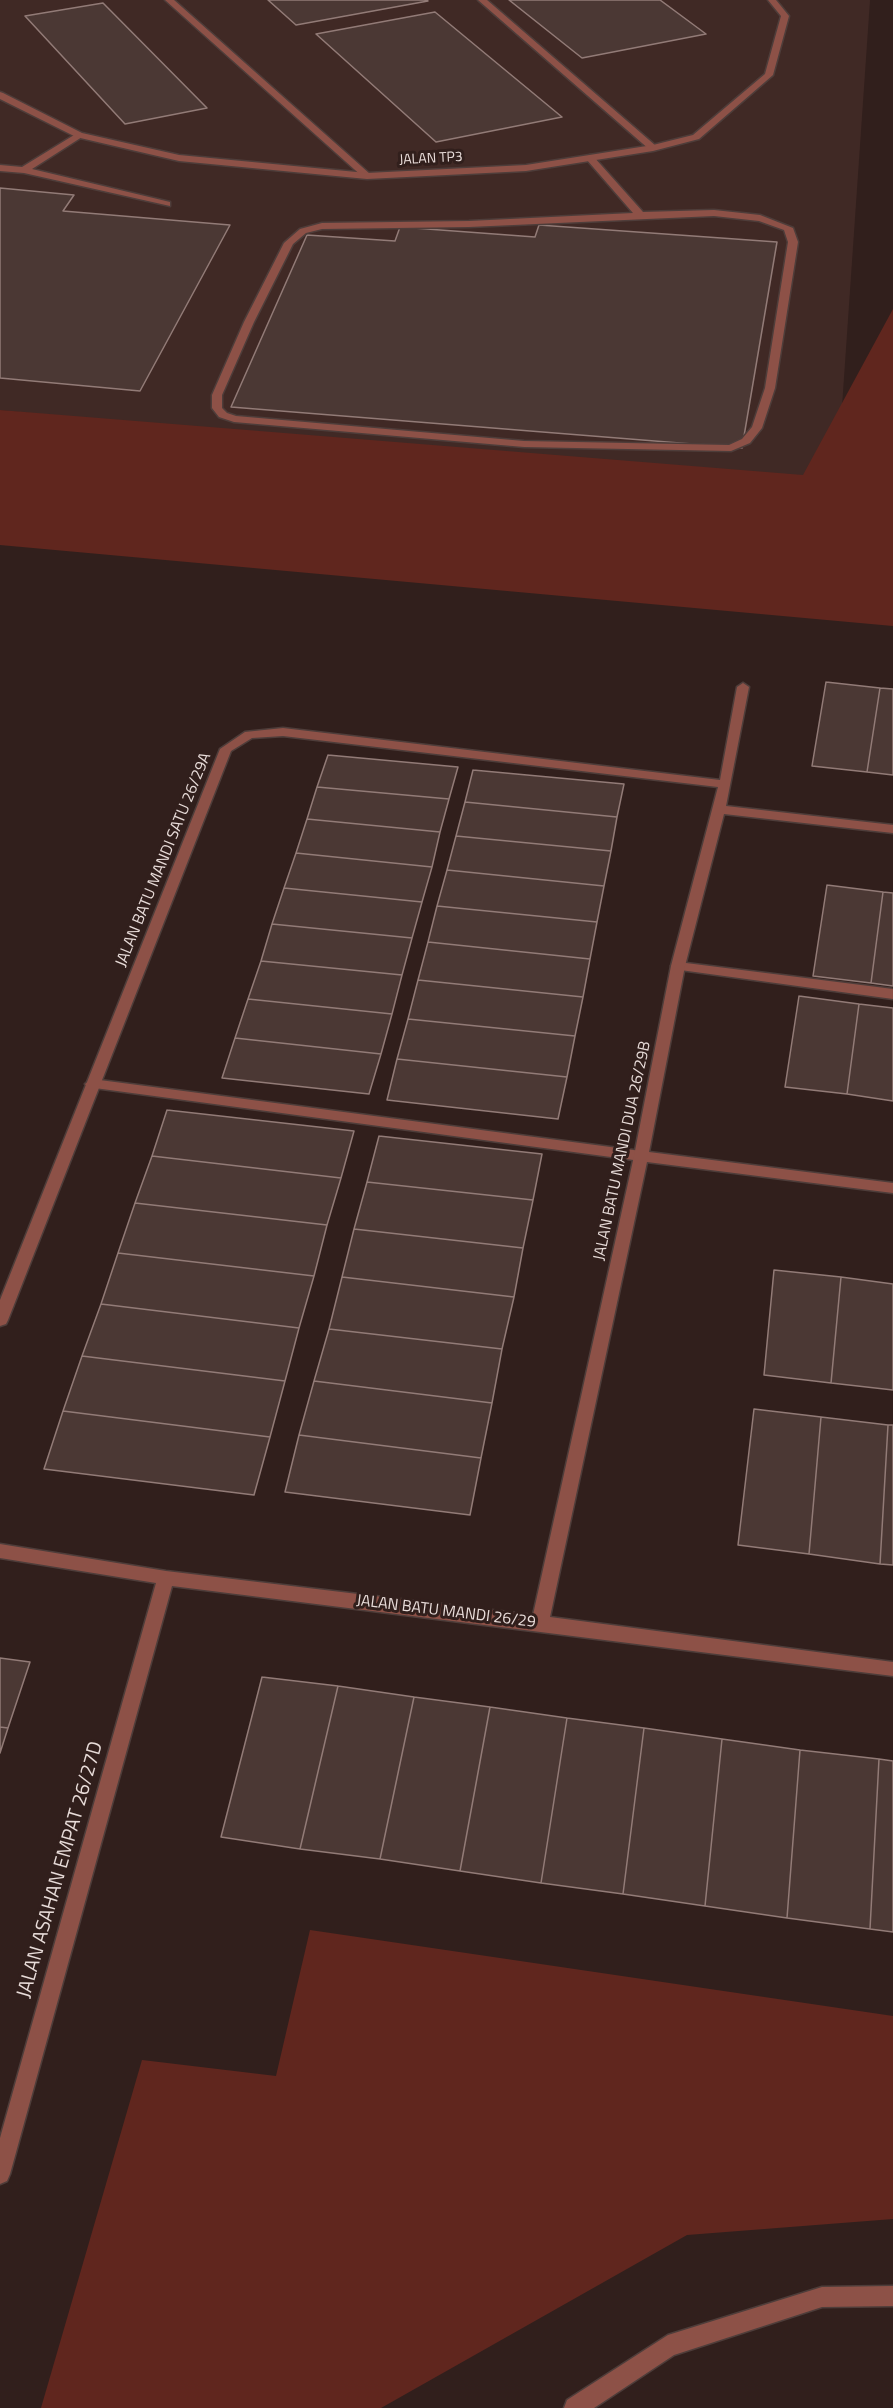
<!DOCTYPE html>
<html>
<head>
<meta charset="utf-8">
<style>
  body { margin:0 }
  canvas { display:block; background:#311f1c }
</style>
</head>
<body>
<canvas width="893" height="2408"></canvas>
<script>
const c = document.querySelector('canvas').getContext('2d');
c.lineJoin = 'round';
function fill(path, color) { c.fillStyle = color; c.fill(path, 'evenodd'); }
const shape = rows => new Path2D(rows.map(r => 'M' + r).join(''));
function stroke(path, color, width, dash) { c.strokeStyle = color; c.lineWidth = width; c.lineCap = dash ? 'butt' : 'round'; c.setLineDash(dash || []); c.stroke(path); }
function drawText(font, color, halo, rows, align = 'center') {
  c.font = font + ' "Titillium Web",sans-serif'; c.lineWidth = 6; c.setLineDash([]); c.textBaseline = 'middle'; c.strokeStyle = halo; c.fillStyle = color; for (const [text, x, y, turn = 0] of rows) {
    c.save(); c.translate(x, y); c.rotate((+turn || 0) * Math.PI / 180); c.textAlign = isNaN(turn) ? turn : align; if (halo) c.strokeText(text, 0, 0); c.fillText(text, 0, 0); c.restore();
  }
}
fill(shape([
  [0,0,870,0,836,493,0,410]
]), '#402925');
fill(shape([
  [893,309,893,626,0,545,0,410,803,475],
  [310,1930,893,2016,893,2219,687,2235,381,2408,41,2408,142,2060,276,2076]
]), '#60261e');
const building = shape([
  [268,0,426,0,428,1,296,25,268,0],
  [509,0,660,0,706,34,582,58,509,0],
  [103,3,207,108,125,124,25,16,103,3],
  [435,12,562,117,436,142,316,34,435,12],
  [0,188,74,195,63,211,230,225,140,391,0,378,0,188],
  [539,225,777,242,742,448,231,407,307,235,395,241,400,227,535,237,539,225],
  [826,682,880,688,867,772,812,766,826,682],
  [880,688,893,689,893,775,867,772,880,688],
  [328,755,458,767,449,799,317,787,328,755],
  [473,770,624,784,617,817,465,802,473,770],
  [317,787,449,799,440,832,307,819,317,787],
  [465,802,617,817,611,851,456,836,465,802],
  [307,819,440,832,432,867,296,853,307,819],
  [456,836,611,851,604,886,447,870,456,836],
  [296,853,432,867,422,902,284,888,296,853],
  [447,870,604,886,597,922,437,906,447,870],
  [827,885,883,892,871,983,813,976,827,885],
  [284,888,422,902,412,938,272,924,284,888],
  [883,892,893,893,893,986,871,983,883,892],
  [437,906,597,922,590,959,428,942,437,906],
  [272,924,412,938,402,975,261,961,272,924],
  [428,942,590,959,583,997,418,980,428,942],
  [261,961,402,975,392,1014,248,999,261,961],
  [418,980,583,997,575,1036,408,1019,418,980],
  [799,996,859,1004,847,1094,785,1087,799,996],
  [248,999,392,1014,381,1054,235,1038,248,999],
  [859,1004,893,1008,893,1101,847,1094,859,1004],
  [408,1019,575,1036,567,1077,397,1059,408,1019],
  [235,1038,381,1054,369,1094,222,1078,235,1038],
  [397,1059,567,1077,558,1119,387,1100,397,1059],
  [167,1110,354,1131,341,1178,152,1156,167,1110],
  [379,1136,542,1154,533,1200,367,1182,379,1136],
  [152,1156,341,1178,327,1225,135,1203,152,1156],
  [367,1182,533,1200,523,1248,354,1229,367,1182],
  [135,1203,327,1225,314,1276,118,1253,135,1203],
  [354,1229,523,1248,514,1297,342,1277,354,1229],
  [118,1253,314,1276,299,1328,101,1304,118,1253],
  [774,1270,841,1277,831,1383,764,1375,774,1270],
  [342,1277,514,1297,502,1349,329,1329,342,1277],
  [841,1277,893,1284,893,1390,831,1383,841,1277],
  [101,1304,299,1328,285,1381,82,1356,101,1304],
  [329,1329,502,1349,492,1403,314,1381,329,1329],
  [82,1356,285,1381,270,1437,63,1411,82,1356],
  [314,1381,492,1403,481,1458,299,1435,314,1381],
  [754,1409,821,1417,809,1554,738,1545,754,1409],
  [63,1411,270,1437,254,1495,44,1469,63,1411],
  [821,1417,888,1425,880,1564,809,1554,821,1417],
  [888,1425,893,1425,893,1565,880,1564,888,1425],
  [299,1435,481,1458,470,1515,285,1492,299,1435],
  [0,1658,30,1662,8,1728,0,1727,0,1658],
  [262,1677,338,1686,300,1849,221,1837,262,1677],
  [338,1686,414,1697,380,1859,300,1849,338,1686],
  [414,1697,490,1707,460,1871,380,1859,414,1697],
  [490,1707,567,1718,541,1883,460,1871,490,1707],
  [567,1718,644,1728,623,1894,541,1883,567,1718],
  [0,1727,8,1728,0,1753,0,1727],
  [644,1728,722,1739,705,1906,623,1894,644,1728],
  [722,1739,800,1750,787,1918,705,1906,722,1739],
  [800,1750,879,1759,870,1929,787,1918,800,1750],
  [879,1759,893,1761,893,1932,870,1929,879,1759]
]);
fill(building, '#4b3834');
stroke(building, '#927b77', 1.5);
const service = shape([
  [165,0,174,0,370,174,370,178,364,178,165,0],
  [478,0,487,0,656,146,656,150,650,150,478,0],
  [79,132,84,135,82,137,32,169,170,202,170,206,24,173,0,171,0,165,22,167,79,132],
  [590,155,593,156,643,212,714,210,760,215,793,228,798,242,775,388,762,428,750,443,731,451,524,447,234,422,219,417,212,408,212,395,244,322,284,243,300,229,322,223,469,221,633,213,587,160,585,158,590,155],
  [714,216,759,221,784,230,788,242,765,388,752,427,742,439,729,445,524,441,236,416,227,413,222,408,222,395,254,322,293,244,306,233,322,229,469,227,714,216],
  [678,962,893,989,893,999,673,969,671,966,678,962],
  [92,1079,641,1151,648,1156,641,1161,87,1087,85,1084,92,1079]
]);
const minor = shape([
  [768,0,776,0,789,16,773,75,699,139,653,151,526,171,367,179,179,161,76,137,0,99,0,92,3,93,82,133,179,155,367,173,526,165,653,145,693,135,765,74,781,16,768,0],
  [743,683,749,687,726,806,893,825,893,833,724,814,685,966,649,1152,893,1183,893,1193,647,1162,550,1617,893,1662,893,1676,172,1586,10,2174,7,2181,0,2184,0,2138,156,1583,0,1558,0,1544,166,1571,533,1615,634,1156,671,966,718,787,283,736,252,738,231,751,8,1320,6,1324,0,1326,0,1300,220,749,245,732,283,728,720,780,737,687,743,683],
  [893,2286,893,2306,822,2307,674,2355,594,2408,564,2408,567,2400,668,2335,822,2287,893,2286]
]);
stroke(service, '#4e3d3a', 3);
stroke(minor, '#4e3d3a', 3);
fill(service, '#8d5147');
fill(minor, '#8d5147');
drawText('14px', '#e8dcd9', '#311f1c', [
  ["JALAN TP3",431,159,-3]
]);
drawText('16px', '#e8dcd9', '#311f1c', [
  ["JALAN BATU MANDI SATU 26/29A",164,860,-68],
  ["JALAN BATU MANDI DUA 26/29B",623,1151,-78],
  ["JALAN BATU MANDI 26/29",446,1612,7]
]);
drawText('20px', '#e8dcd9', '#311f1c', [
  ["JALAN ASAHAN EMPAT 26/27D",61,1870,-74]
]);
</script>
</body>
</html>
